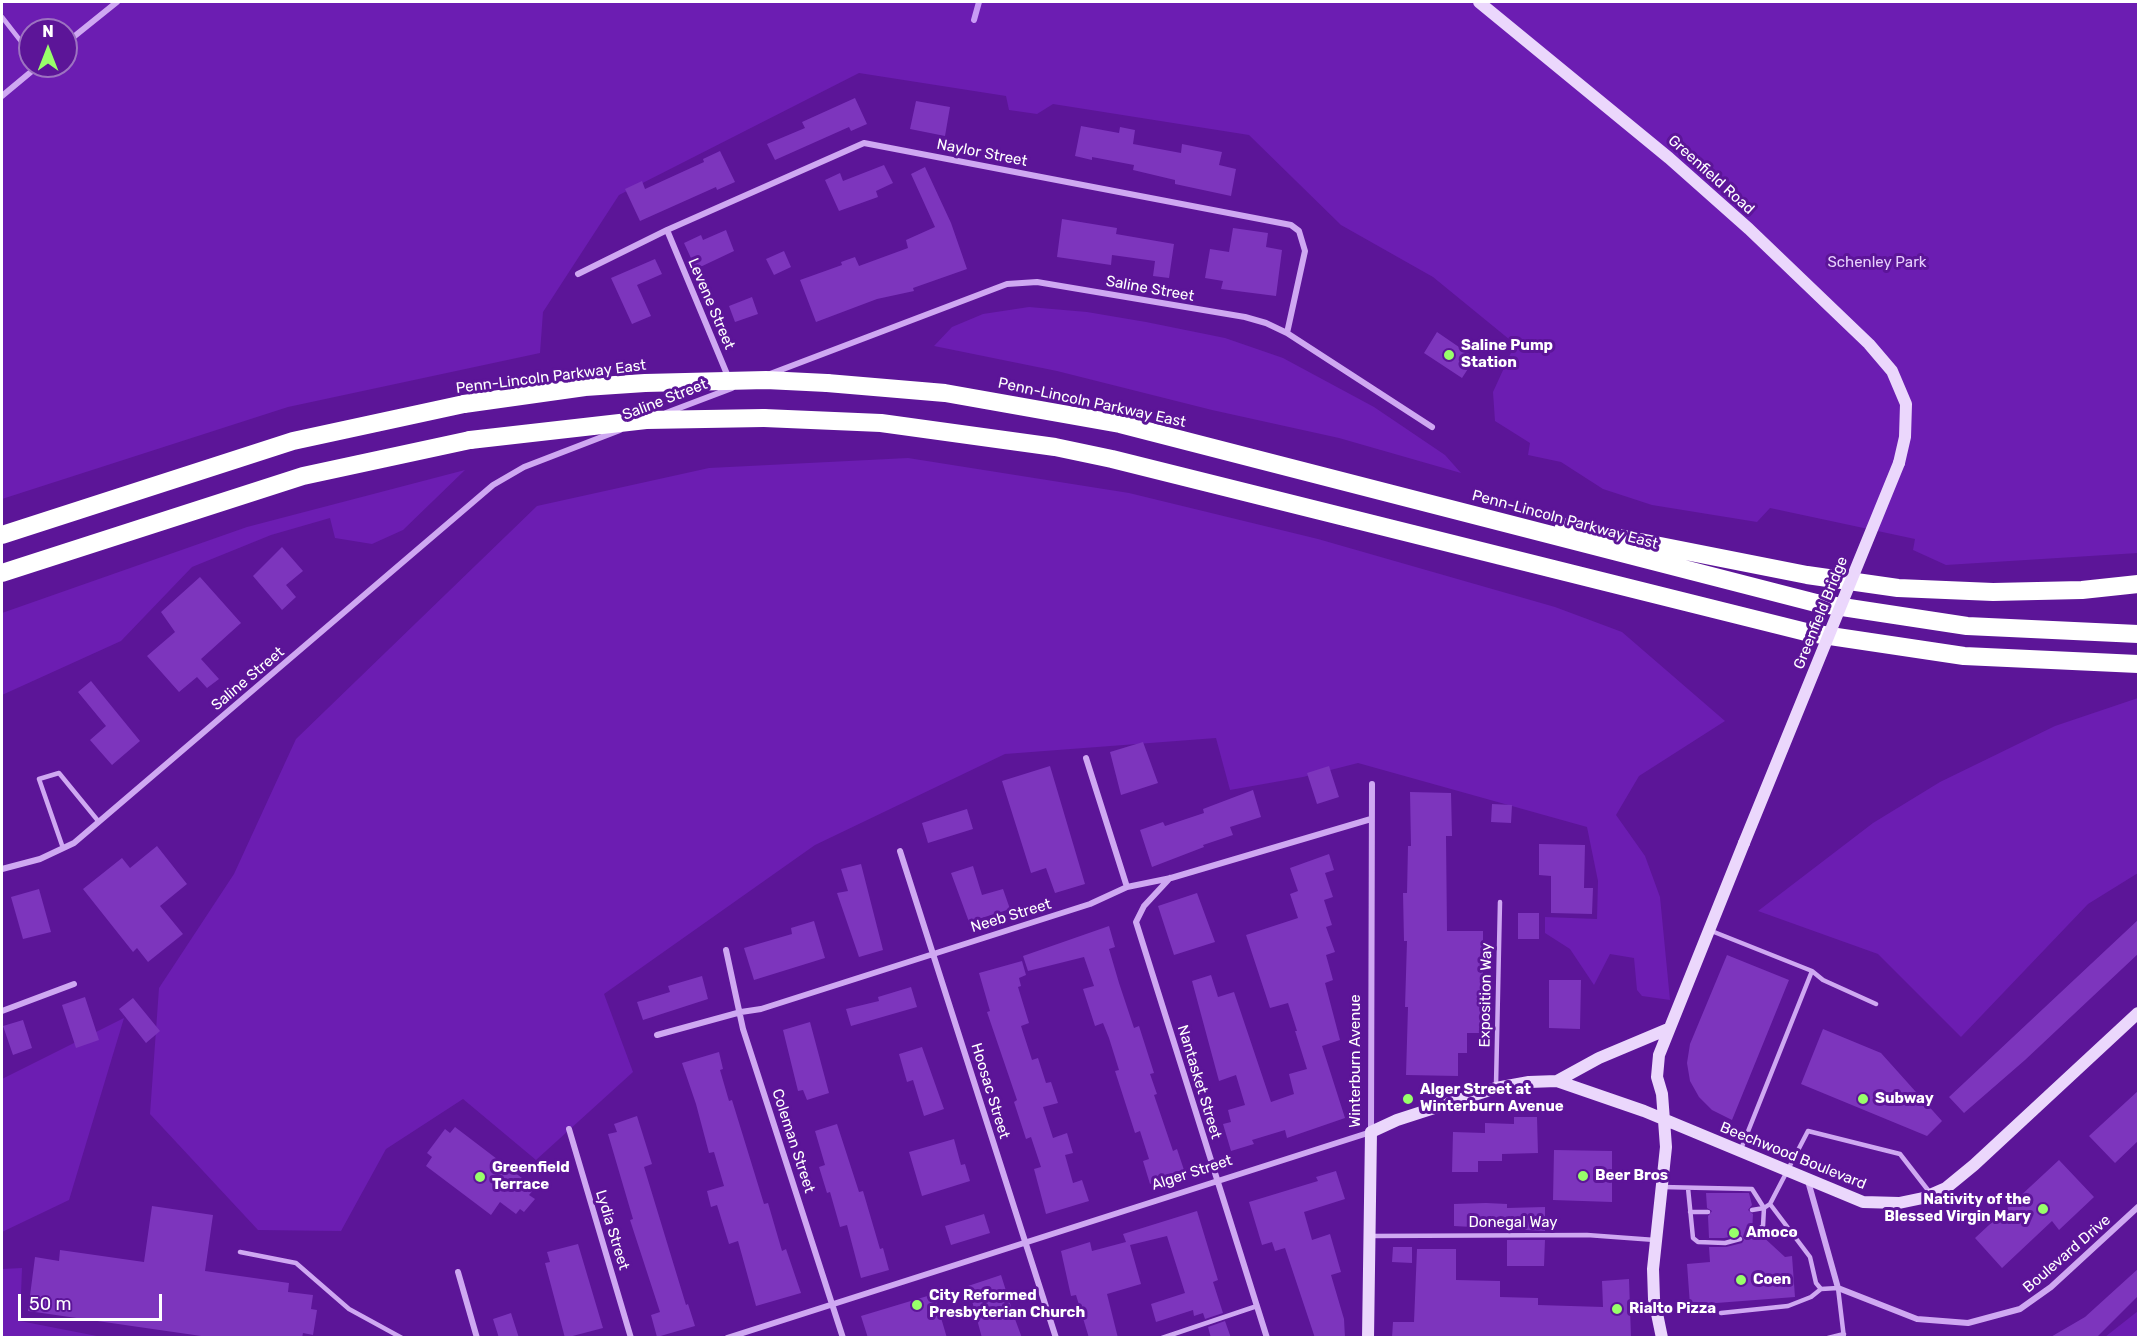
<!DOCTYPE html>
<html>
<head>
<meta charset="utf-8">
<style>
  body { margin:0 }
  #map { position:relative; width:2140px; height:1339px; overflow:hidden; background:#5c1598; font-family:Rubik,sans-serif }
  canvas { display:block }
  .frame { position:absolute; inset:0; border:3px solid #fff; pointer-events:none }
  .north { position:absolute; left:18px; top:18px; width:60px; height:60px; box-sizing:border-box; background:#5c1598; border:2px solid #9d73c1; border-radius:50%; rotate:0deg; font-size:16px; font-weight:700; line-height:24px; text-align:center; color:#fff }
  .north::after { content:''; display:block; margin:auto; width:21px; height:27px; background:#98ff6a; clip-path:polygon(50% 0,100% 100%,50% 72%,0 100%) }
  .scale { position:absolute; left:18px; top:1294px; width:144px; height:27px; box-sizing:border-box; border:3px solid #fff; border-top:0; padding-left:8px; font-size:18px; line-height:21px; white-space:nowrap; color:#fff; -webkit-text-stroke:4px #5c1598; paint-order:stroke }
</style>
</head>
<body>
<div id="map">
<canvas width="2140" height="1339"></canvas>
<div class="frame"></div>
<div class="north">N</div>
<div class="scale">50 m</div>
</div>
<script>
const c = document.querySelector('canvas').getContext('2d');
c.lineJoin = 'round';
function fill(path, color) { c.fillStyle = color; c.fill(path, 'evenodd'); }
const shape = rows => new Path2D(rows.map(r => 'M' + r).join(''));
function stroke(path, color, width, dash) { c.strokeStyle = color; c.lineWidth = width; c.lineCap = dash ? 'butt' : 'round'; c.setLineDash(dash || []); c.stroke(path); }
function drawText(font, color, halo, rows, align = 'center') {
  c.font = font + ' Rubik,sans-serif'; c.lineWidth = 6; c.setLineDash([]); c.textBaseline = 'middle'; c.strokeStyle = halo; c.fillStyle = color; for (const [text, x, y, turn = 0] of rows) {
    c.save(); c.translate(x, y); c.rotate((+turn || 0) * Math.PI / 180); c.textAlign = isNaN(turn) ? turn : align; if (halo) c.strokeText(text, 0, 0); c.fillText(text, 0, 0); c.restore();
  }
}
fill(shape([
  [2,2,2138,2,2138,553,1946,565,1913,550,1915,539,1770,508,1757,522,1652,505,1603,489,1561,462,1528,455,1530,443,1495,421,1493,392,1515,344,1433,277,1341,225,1249,135,1053,104,1037,114,1009,110,1006,96,859,73,619,195,543,312,540,353,288,407,2,499],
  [30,30,66,30,66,66,30,66],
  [1029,307,1087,312,1146,322,1225,338,1283,358,1374,407,1445,455,1461,473,1339,438,1212,410,1057,371,934,346,952,327,983,314],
  [908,458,1129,493,1318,539,1555,607,1622,632,1725,721,1639,776,1616,815,1645,856,1660,897,1670,1000,1642,996,1637,990,1634,958,1610,954,1594,985,1570,949,1545,933,1545,917,1597,919,1598,881,1587,827,1358,763,1303,777,1230,790,1216,738,1005,754,815,845,604,994,633,1072,536,1160,463,1099,386,1149,341,1231,258,1230,150,1114,159,988,234,874,296,739,537,506,709,468],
  [465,470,403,530,372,544,335,538,330,518,271,535,192,567,121,641,2,695,2,613,247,527],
  [2138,698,2138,873,2088,904,1961,1037,1878,954,1758,911,1873,823,1940,782,2055,726],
  [124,1018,69,1200,2,1232,2,1079],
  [22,1268,20,1321,102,1337,2,1337,2,1269],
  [2138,1311,2138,1337,2105,1337]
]), '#6c1db2');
stroke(shape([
  [974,20,979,2]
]), '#c99bf5', 6);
fill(shape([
  [855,98,867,124,851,131,849,127,775,160,767,144,805,128,802,122],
  [916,101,950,107,945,136,910,129],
  [1081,126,1119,133,1120,127,1135,130,1133,144,1181,153,1182,144,1222,152,1219,165,1236,169,1231,196,1175,184,1175,180,1133,170,1134,165,1092,157,1092,160,1075,156],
  [720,151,735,182,717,190,716,187,640,221,625,189,642,181,645,189,704,162,703,159],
  [884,165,893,183,876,191,878,197,839,211,825,180,840,173,843,181],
  [925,167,951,223,967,269,913,288,914,291,877,299,816,322,800,280,842,265,841,262,855,257,859,266,908,248,906,240,935,227,911,174],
  [1062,219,1117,228,1116,234,1174,244,1169,278,1153,276,1155,261,1112,255,1111,265,1057,257],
  [1233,228,1268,233,1266,247,1282,250,1276,296,1221,289,1223,281,1205,278,1210,249,1229,252],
  [726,230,734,251,696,269,684,243,701,235,703,240],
  [784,251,791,267,774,275,766,259],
  [655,259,662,274,637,285,651,316,632,324,611,278],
  [752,297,758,314,735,322,729,306],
  [1437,332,1475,358,1462,378,1424,353],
  [282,547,303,571,286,585,296,597,282,610,253,576],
  [200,577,241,623,201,659,219,679,207,688,197,677,179,692,147,656,175,632,161,612],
  [91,681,140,741,112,765,90,740,106,726,78,692],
  [1143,742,1158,783,1121,795,1110,752],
  [1050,766,1085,884,1055,893,1046,868,1031,873,1002,781],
  [1329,766,1339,797,1317,804,1307,773],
  [1253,790,1261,817,1230,827,1233,835,1203,845,1204,847,1152,867,1140,830,1163,822,1165,826,1204,813,1203,809],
  [1410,792,1451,793,1452,836,1446,836,1447,931,1483,931,1483,1033,1467,1033,1467,1053,1458,1053,1458,1076,1406,1075,1408,1007,1405,1007,1407,941,1404,941,1403,893,1407,893,1408,846,1411,846],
  [1492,804,1512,805,1511,823,1491,822],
  [967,809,973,829,928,843,922,823],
  [1539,844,1585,845,1584,888,1593,888,1592,914,1551,913,1551,876,1539,875],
  [157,846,187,884,160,906,183,934,148,962,137,948,133,952,83,889,122,858,130,868],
  [1329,854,1334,870,1325,873,1333,897,1324,900,1332,925,1326,927,1335,952,1326,955,1333,980,1325,983,1340,1040,1322,1046,1345,1118,1287,1138,1285,1130,1252,1140,1254,1144,1231,1151,1223,1124,1231,1122,1228,1110,1245,1105,1236,1075,1219,1081,1192,981,1211,975,1218,997,1234,992,1271,1102,1294,1094,1289,1074,1307,1069,1295,1031,1297,1031,1288,1003,1270,1008,1246,935,1298,918,1290,894,1298,891,1290,868],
  [861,864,883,950,859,957,837,893,848,891,841,869],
  [973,866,982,895,1003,889,1010,909,969,922,951,873],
  [39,889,51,932,23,939,11,897],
  [1197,893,1215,942,1174,955,1158,906],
  [1518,913,1539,913,1539,939,1518,939],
  [2139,919,2139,953,2025,1060,1964,1113,1949,1097],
  [814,921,825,958,754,980,744,948,792,934,791,928],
  [1109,926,1115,947,1109,949,1119,983,1134,1028,1139,1026,1154,1073,1150,1074,1157,1094,1154,1095,1173,1151,1177,1149,1185,1173,1150,1184,1143,1161,1149,1159,1140,1131,1135,1133,1115,1071,1119,1070,1109,1038,1103,1023,1095,1026,1083,989,1094,986,1084,957,1028,971,1023,956],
  [1727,955,1789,980,1732,1120,1712,1110,1699,1097,1690,1081,1687,1063,1690,1044],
  [1022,961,1026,975,1019,978,1021,986,1018,987,1029,1023,1021,1026,1032,1060,1038,1058,1046,1083,1051,1082,1058,1103,1043,1107,1053,1138,1067,1133,1073,1153,1065,1155,1073,1183,1082,1180,1089,1201,1046,1214,1034,1169,1041,1167,1031,1137,1026,1139,1014,1102,1017,1100,987,1012,990,1011,979,973],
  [702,976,708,999,643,1020,637,1002,670,992,668,986],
  [1549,980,1581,980,1580,1029,1549,1028],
  [911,987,917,1007,851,1026,846,1009,879,1001,878,997],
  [85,997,99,1040,76,1048,62,1005],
  [133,998,160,1031,146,1043,119,1009],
  [23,1020,32,1048,13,1055,3,1026],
  [810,1022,829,1093,807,1100,803,1090,798,1091,783,1030],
  [1823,1029,1881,1053,1942,1121,1927,1136,1801,1084],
  [922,1047,944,1109,924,1116,913,1080,907,1082,899,1054],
  [719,1052,723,1069,720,1070,729,1101,732,1100,764,1204,768,1203,782,1251,786,1249,801,1293,756,1306,738,1241,729,1244,717,1205,711,1207,707,1191,724,1186,714,1152,709,1153,696,1104,682,1063],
  [2139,1090,2139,1140,2115,1163,2089,1136],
  [637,1116,652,1164,644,1167,686,1305,688,1304,695,1326,657,1337,651,1315,660,1312,630,1220,633,1219,608,1134,617,1132,614,1124],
  [1514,1117,1537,1117,1538,1153,1502,1154,1502,1161,1478,1161,1478,1172,1452,1172,1453,1132,1485,1133,1485,1123,1514,1124],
  [837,1124,859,1192,863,1191,880,1249,883,1248,889,1270,861,1278,847,1225,840,1227,830,1192,827,1193,819,1167,825,1165,815,1131],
  [455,1127,535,1188,529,1195,535,1199,524,1212,520,1209,516,1214,500,1202,491,1215,426,1166,432,1157,427,1153,445,1129,450,1133],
  [954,1139,961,1165,965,1164,970,1181,922,1196,909,1152],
  [1554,1150,1612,1151,1612,1202,1553,1200],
  [2059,1160,2094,1197,2059,1230,2052,1221,2002,1268,1975,1238],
  [1336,1171,1345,1199,1304,1212,1312,1240,1330,1234,1341,1272,1331,1275,1344,1319,1345,1338,1315,1338,1285,1248,1275,1251,1272,1242,1262,1245,1249,1202,1318,1181,1316,1177],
  [1706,1193,1749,1193,1752,1205,1748,1210,1753,1214,1752,1233,1760,1234,1785,1257,1792,1256,1795,1297,1690,1305,1687,1264,1710,1262,1709,1247,1726,1247,1742,1243,1744,1240,1741,1235,1724,1238,1709,1238,1708,1216,1712,1211,1707,1208],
  [1486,1203,1507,1204,1507,1208,1545,1207,1545,1231,1454,1226,1454,1204],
  [152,1206,213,1215,205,1271,289,1283,288,1292,313,1295,311,1309,317,1310,313,1335,303,1333,302,1338,215,1338,28,1311,35,1257,59,1261,60,1250,144,1262],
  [1197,1211,1218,1280,1213,1282,1223,1313,1205,1319,1203,1313,1194,1316,1193,1310,1156,1322,1151,1304,1185,1293,1167,1236,1130,1245,1141,1284,1107,1294,1118,1338,1089,1338,1076,1295,1071,1296,1061,1251,1090,1242,1092,1251,1126,1242,1123,1234],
  [984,1214,990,1233,951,1245,945,1226],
  [1507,1240,1545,1240,1544,1266,1507,1266],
  [578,1244,603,1328,565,1338,545,1263,550,1262,547,1252],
  [1393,1247,1412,1247,1412,1263,1392,1262],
  [1417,1249,1456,1249,1456,1280,1500,1281,1500,1297,1538,1298,1538,1305,1603,1307,1602,1281,1629,1279,1631,1337,1392,1338,1393,1322,1414,1322],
  [2139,1268,2139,1295,2096,1338,2049,1338,2085,1317],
  [1001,1275,1015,1319,1022,1338,982,1338,968,1286],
  [934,1294,947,1338,868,1338,861,1316],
  [511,1313,519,1338,499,1338,493,1319],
  [1225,1321,1231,1338,1211,1338,1208,1327]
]), '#7d35bd');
stroke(shape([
  [2,17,30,53],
  [63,848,39,779,59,773,99,822],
  [1709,930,1812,971,1823,980,1876,1004],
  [1496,1085,1500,902],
  [1741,1149,1812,971],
  [1662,1187,1752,1189,1764,1208,1770,1204,1808,1131,1900,1154,1931,1194],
  [1688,1188,1693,1238,1698,1242,1725,1243,1740,1239],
  [1770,1204,1810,1257,1816,1283,1821,1289,1838,1288,1844,1338],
  [1752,1210,1764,1208,1763,1226,1756,1231],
  [1690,1212,1708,1212],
  [1370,1236,1587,1235,1655,1240],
  [240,1252,296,1263,349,1309,402,1338],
  [1721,1313,1788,1306,1811,1297,1821,1289],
  [1162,1338,1257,1306],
  [1828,1338,1844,1334]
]), '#cfa8f2', 4.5);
stroke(shape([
  [66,43,117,2],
  [2,96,38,66],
  [667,230,729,379],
  [578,274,667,230,864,143,1291,225,1299,231,1305,251,1287,333],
  [770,374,1007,284,1037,282,1245,317,1266,323,1287,333,1432,427],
  [666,413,732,388],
  [1086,758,1127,887],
  [900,851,1056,1338],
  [2,869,40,859,74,843,493,485,524,467,620,430],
  [1170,878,1144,906,1136,922,1267,1338],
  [726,950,743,1029,843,1338],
  [2,1011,74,984],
  [657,1035,741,1012,761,1009,1090,904,1127,887,1171,878,1371,819],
  [569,1129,631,1338],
  [1808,1181,1838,1288,1917,1319,1968,1323,2020,1309,2051,1287,2138,1207],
  [458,1272,477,1338],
  [727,1338,1371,1132,1372,784]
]), '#cfa8f2', 6);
stroke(shape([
  [1479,2,1669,158,1749,229,1869,344,1892,371,1906,404,1905,437,1899,463],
  [1557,1081,1599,1058,1668,1029],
  [1368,1338,1371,1132,1397,1120,1496,1088,1529,1082,1557,1081,1644,1111,1863,1202,1899,1203,1923,1198,1946,1188,1974,1165,2138,1013],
  [1662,1338,1654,1299,1653,1269,1666,1147,1662,1094,1657,1077,1659,1055,1744,843]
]), '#ebd7fc', 12);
stroke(shape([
  [827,383,945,393,1120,424,1816,603,1967,626,2138,634],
  [764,418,881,423,1055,447,1112,459,1810,633,1964,656,2138,664],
  [1564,527,1807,575,1898,588,1993,592,2082,590,2138,584],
  [2,535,293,441,464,404],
  [2,573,303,476,470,440]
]), '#fff', 18);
stroke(shape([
  [1744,843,1899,463]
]), '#ebd7fc', 12);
stroke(shape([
  [464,404,585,387,645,383,766,380,827,383],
  [470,440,646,420,764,418]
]), '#fff', 18);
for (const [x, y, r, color] of [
  [1449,355,6,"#98ff6a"],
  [1408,1099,6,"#98ff6a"],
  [1863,1099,6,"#98ff6a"],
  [1583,1176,6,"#98ff6a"],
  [480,1177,6,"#98ff6a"],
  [2043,1209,6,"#98ff6a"],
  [1734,1233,6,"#98ff6a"],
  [1741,1280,6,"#98ff6a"],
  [917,1305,6,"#98ff6a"],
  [1617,1309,6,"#98ff6a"]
]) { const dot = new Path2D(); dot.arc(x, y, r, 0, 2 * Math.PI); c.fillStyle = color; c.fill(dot); stroke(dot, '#5c1598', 2); }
drawText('15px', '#fff', '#5c1598', [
  ["Naylor Street",982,153,11],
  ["Greenfield Road",1711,175,42],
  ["Saline Street",1150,289,10],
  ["Levene Street",711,304,67],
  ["Penn-Lincoln Parkway East",551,377,-7],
  ["Saline Street",665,400,-21],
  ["Penn-Lincoln Parkway East",1092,403,12],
  ["Penn-Lincoln Parkway East",1565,520,15],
  ["Greenfield Bridge",1821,613,-68],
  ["Saline Street",248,679,-40],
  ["Neeb Street",1011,916,-17],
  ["Exposition Way",1486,995,-89],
  ["Winterburn Avenue",1356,1061,-90],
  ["Nantasket Street",1199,1082,73],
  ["Hoosac Street",990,1091,73],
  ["Coleman Street",793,1141,72],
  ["Beechwood Boulevard",1793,1156,22],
  ["Alger Street",1192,1173,-18],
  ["Donegal Way",1513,1223],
  ["Lydia Street",612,1230,73],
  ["Boulevard Drive",2067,1254,-41]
]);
drawText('15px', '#e7d0fd', '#5c1598', [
  ["Schenley Park",1877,263]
]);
drawText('bold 15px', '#fff', '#5c1598', [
  ["Saline Pump",1461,346],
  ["Station",1461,363],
  ["Alger Street at",1420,1090],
  ["Winterburn Avenue",1420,1107],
  ["Subway",1875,1099],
  ["Greenfield",492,1168],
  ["Terrace",492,1185],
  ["Beer Bros",1595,1176],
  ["Nativity of the",2031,1200,"right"],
  ["Blessed Virgin Mary",2031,1217,"right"],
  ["Amoco",1746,1233],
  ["Coen",1753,1280],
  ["City Reformed",929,1296],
  ["Presbyterian Church",929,1313],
  ["Rialto Pizza",1629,1309]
], 'left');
</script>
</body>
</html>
